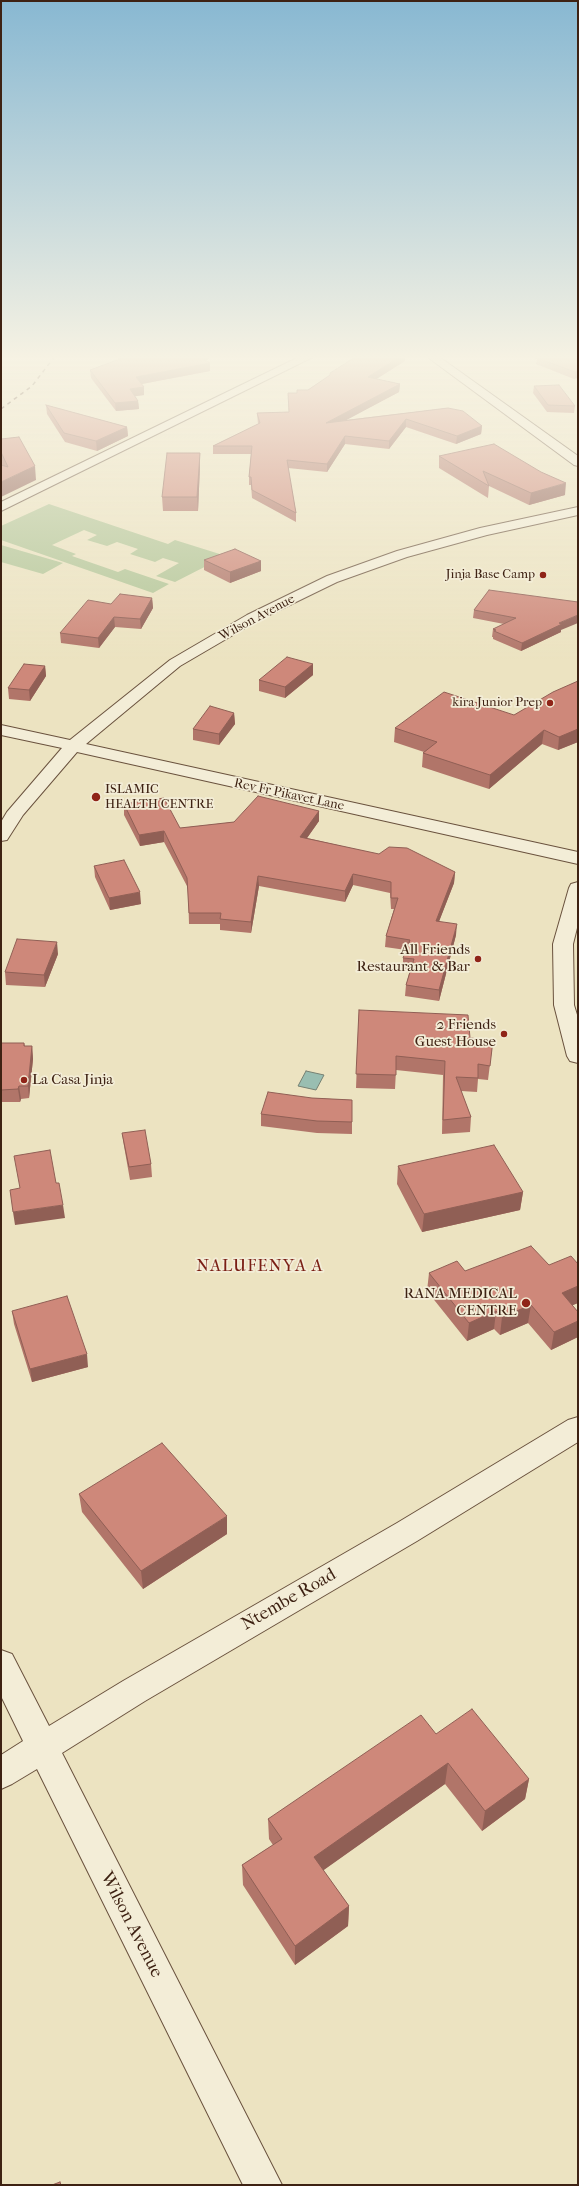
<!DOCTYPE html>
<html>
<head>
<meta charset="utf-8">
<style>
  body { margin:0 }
  #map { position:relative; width:579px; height:2186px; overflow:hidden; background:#ece3c1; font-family:"IM FELL French Canon",serif }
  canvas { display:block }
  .frame { position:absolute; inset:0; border:2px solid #3e2213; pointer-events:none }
</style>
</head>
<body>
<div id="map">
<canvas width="579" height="2186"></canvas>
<div class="frame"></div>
</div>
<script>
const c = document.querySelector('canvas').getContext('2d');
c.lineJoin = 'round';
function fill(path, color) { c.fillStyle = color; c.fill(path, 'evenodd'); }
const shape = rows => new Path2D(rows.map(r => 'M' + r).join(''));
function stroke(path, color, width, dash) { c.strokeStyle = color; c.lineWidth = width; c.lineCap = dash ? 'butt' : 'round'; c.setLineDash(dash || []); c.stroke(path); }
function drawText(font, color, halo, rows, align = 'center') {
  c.font = font + ' "IM FELL French Canon",serif'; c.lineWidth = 3.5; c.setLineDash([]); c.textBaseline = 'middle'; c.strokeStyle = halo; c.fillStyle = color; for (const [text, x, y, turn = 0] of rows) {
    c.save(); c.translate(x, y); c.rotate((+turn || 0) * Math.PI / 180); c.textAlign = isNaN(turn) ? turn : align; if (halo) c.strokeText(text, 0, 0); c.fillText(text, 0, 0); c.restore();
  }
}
fill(shape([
  [49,504,168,544,175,540,226,556,175,582,156,576,179,563,163,558,155,562,130,554,138,549,117,542,107,546,87,540,97,535,84,530,52,545,76,554,72,556,118,572,125,569,169,584,153,593,1,540,1,526],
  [1,545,63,563,43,574,1,562]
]), '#b2c597');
const water = shape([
  [306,1071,324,1075,316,1090,298,1086,306,1071]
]);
fill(water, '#99beb1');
stroke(water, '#758072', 1);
const minor = shape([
  [301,356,315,356,1,511,1,502,301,356],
  [426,356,438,356,578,456,578,466,574,465,426,356],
  [578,507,578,515,487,535,407,557,337,582,257,621,180,666,86,744,578,852,578,864,77,752,23,815,7,840,1,841,1,822,7,812,62,748,1,735,1,725,70,740,170,660,247,615,327,576,397,551,480,528,578,507],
  [578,882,578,924,573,944,574,1005,578,1018,578,1063,570,1061,567,1056,554,1005,553,944,569,888,571,884,578,882],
  [578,1417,578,1442,417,1541,145,1701,62,1753,282,2185,243,2185,37,1769,12,1784,1,1789,1,1755,23,1741,1,1696,1,1650,12,1654,49,1726,123,1681,397,1523,568,1420,578,1417]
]);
stroke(minor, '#6a523e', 2);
fill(minor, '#f3edd7');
stroke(shape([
  [1,409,32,386,55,356]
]), '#3e2213', 1.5, [4, 4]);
fill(shape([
  [102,356,214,356,205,360,210,363,210,371,142,384,144,395,135,396,138,401,139,409,116,411,91,378,90,370,122,359],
  [529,356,578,356,574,379,536,364,537,359],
  [405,361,376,379,400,384,399,392,345,420,448,408,482,426,481,434,456,444,406,427,389,449,345,444,327,472,288,468,296,513,296,522,252,498,251,485,249,485,249,477,251,454,213,454,213,446,258,424,257,413,289,412,288,393,297,393,308,390,330,375,330,373],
  [534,386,575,406,574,413,547,412,533,393],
  [46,405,127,427,128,436,97,451,65,442,47,414],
  [1,439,36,480,2,465,1,463],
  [200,453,200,466,198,511,163,511,162,497],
  [439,456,565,495,529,505,489,486,488,498,439,468],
  [204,560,261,561,261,571,230,583,204,570],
  [489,590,561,630,561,632,521,651,493,639,493,637,492,637,493,629,504,624,473,618,474,610],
  [152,598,153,608,141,629,115,627,99,648,61,643,60,633,111,604],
  [313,664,313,675,285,698,259,691,259,680],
  [45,666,46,676,30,701,9,699,8,688],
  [578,681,578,742,558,750,542,744,489,789,422,767,423,753,424,752,394,742,395,728,514,715],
  [234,713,235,724,219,745,193,740,193,729],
  [124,804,180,828,234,822,319,811,319,821,307,838,455,872,454,883,439,921,456,935,439,1001,405,996,406,985,410,970,403,969,403,958,406,950,385,947,386,936,394,909,391,909,390,893,353,885,345,902,259,886,251,933,220,930,220,924,189,924,188,888,164,842,140,846,124,815],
  [94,866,141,904,110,910,95,877],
  [58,954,45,987,6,985,5,972],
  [359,1010,470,1038,493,1040,488,1080,478,1079,477,1092,461,1091,471,1117,470,1132,442,1134,443,1075,396,1070,395,1089,356,1088],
  [1,1043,24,1043,25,1046,32,1046,33,1059,29,1098,21,1099,20,1102,1,1102],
  [312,1098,352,1100,352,1134,317,1133,261,1126,261,1114],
  [122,1133,151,1164,152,1177,130,1180,124,1146],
  [398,1166,523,1192,520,1210,422,1232,397,1184],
  [578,1264,578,1303,572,1305,578,1312,578,1337,551,1350,528,1323,500,1335,494,1329,467,1341,427,1291,429,1273,465,1271,549,1265],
  [12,1311,88,1367,32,1382,14,1324],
  [79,1494,227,1534,143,1589,82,1512],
  [436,1734,529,1779,525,1799,482,1831,445,1784,323,1870,349,1906,348,1926,295,1965,243,1885,242,1865,273,1845,269,1839,268,1819]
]), '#b17569');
fill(shape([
  [197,356,214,356,198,364],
  [401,356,405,356,405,361,367,385,368,377],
  [210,363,210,371,136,385,136,377],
  [578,371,578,378,574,379,575,372],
  [400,384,399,392,326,431,326,423],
  [144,387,144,395,130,397,130,389],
  [138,401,139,409,116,411,115,403],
  [406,419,406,427,389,449,389,441],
  [482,426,481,434,456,444,457,436],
  [127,427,128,436,97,451,96,441],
  [345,436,345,444,327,472,327,464],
  [200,453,200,466,198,511,197,497],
  [35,466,36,480,1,497,1,482],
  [566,483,565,495,529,505,531,493],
  [261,561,261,571,230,583,230,572],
  [152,598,153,608,141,629,140,619],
  [578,615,578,623,561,630,561,632,521,651,522,643,559,623],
  [114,617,115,627,99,648,98,638],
  [313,664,313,675,285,698,285,687],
  [45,666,46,676,30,701,29,690],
  [234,713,235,724,219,745,219,734],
  [578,729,578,742,558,750,559,737],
  [544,730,542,744,489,789,490,775],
  [319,811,319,821,300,848,300,837],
  [164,831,164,842,140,846,139,835],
  [455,872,454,883,435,932,436,921],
  [353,874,353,885,345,902,345,891],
  [258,876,259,886,251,933,251,922],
  [140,892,141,904,110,910,109,898],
  [457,924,456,935,439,1001,439,990],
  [57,942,58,954,45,987,44,975],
  [32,1046,33,1059,29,1098,28,1086],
  [19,1086,21,1099,20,1102,18,1089],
  [523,1192,520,1210,422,1232,424,1214],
  [63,1205,65,1218,15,1225,13,1212],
  [578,1286,578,1303,559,1311,562,1293],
  [531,1305,528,1323,500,1335,502,1317],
  [496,1311,494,1329,467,1341,469,1323],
  [578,1321,578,1337,551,1350,554,1332],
  [87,1354,88,1367,32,1382,30,1369],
  [227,1516,227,1534,143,1589,141,1571],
  [448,1763,445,1784,314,1877,314,1857],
  [529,1779,525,1799,482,1831,485,1811],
  [349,1906,348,1926,295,1965,295,1946]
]), '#905f55');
const building = shape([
  [128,356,198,356,210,363,136,377,144,387,130,389,138,401,115,403,90,370,128,356],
  [357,356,362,357,363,356,401,356,368,377,400,384,326,423,448,408,463,411,482,426,457,436,406,419,389,441,345,436,327,464,287,460,296,513,252,490,251,477,249,477,252,446,213,446,260,423,257,413,289,412,288,393,297,393,297,390,308,390,330,375,330,373,357,356],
  [537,356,578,356,578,371,575,372,537,358,537,356],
  [559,385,575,406,548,405,534,386,559,385],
  [46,405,127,427,96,441,64,433,46,405],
  [19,437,35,466,1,482,1,465,8,467,1,452,1,439,19,437],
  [494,444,541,472,566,483,531,493,483,471,489,486,439,456,494,444],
  [167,453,200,453,197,497,162,497,167,453],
  [235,549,261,561,230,572,204,560,235,549],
  [489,590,578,602,578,615,559,623,562,624,522,643,494,631,496,630,493,629,516,618,474,610,489,590],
  [120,594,152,598,140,619,114,617,98,638,60,633,88,600,111,604,120,594],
  [287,657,313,664,285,687,259,680,287,657],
  [24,664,45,666,29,690,8,688,24,664],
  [578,681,578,729,559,737,544,730,490,775,423,753,437,742,395,728,444,692,514,715,553,692,578,681],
  [210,706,234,713,219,734,193,729,210,706],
  [258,796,319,811,300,837,379,854,389,847,407,848,455,872,436,921,457,924,439,990,406,985,414,959,403,958,410,940,386,936,398,898,391,898,391,882,353,874,345,891,258,876,251,922,220,919,221,913,189,913,187,878,164,831,139,835,124,804,164,798,180,828,234,822,258,796],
  [124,860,140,892,109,898,94,866,124,860],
  [17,939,57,942,44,975,5,972,17,939],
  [359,1010,468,1015,470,1038,493,1040,490,1066,478,1064,478,1078,456,1077,471,1117,443,1120,445,1061,396,1056,396,1075,356,1074,359,1010],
  [1,1043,24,1043,24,1046,32,1046,28,1086,19,1086,18,1089,1,1090,1,1043],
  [268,1092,312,1098,352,1100,352,1122,317,1121,261,1114,268,1092],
  [145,1130,151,1164,129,1167,122,1133,145,1130],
  [494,1145,523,1192,424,1214,398,1166,494,1145],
  [50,1150,56,1183,59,1183,63,1205,13,1212,10,1190,20,1188,14,1156,50,1150],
  [531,1246,549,1265,571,1256,578,1264,578,1286,562,1293,578,1312,578,1321,554,1332,531,1305,502,1317,496,1311,469,1323,429,1273,457,1261,465,1271,531,1246],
  [67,1296,87,1354,30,1369,12,1311,67,1296],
  [162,1443,227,1516,141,1571,79,1494,162,1443],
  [472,1709,529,1779,485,1811,448,1763,314,1857,349,1906,295,1946,242,1865,282,1839,268,1819,421,1715,436,1734,472,1709],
  [60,2182,61,2185,52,2185,60,2182]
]);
fill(building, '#ce887a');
stroke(building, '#905f55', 1);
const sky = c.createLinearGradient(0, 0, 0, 662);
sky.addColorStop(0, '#88b8d2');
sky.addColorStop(0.54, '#f6f2e3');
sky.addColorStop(1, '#f6f2e300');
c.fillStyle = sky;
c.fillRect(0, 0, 579, 662);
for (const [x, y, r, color] of [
  [543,575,4,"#8f2418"],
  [550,703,4,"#8f2418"],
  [96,797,5,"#8f2418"],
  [478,959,4,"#8f2418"],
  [504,1034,4,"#8f2418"],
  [24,1080,4,"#8f2418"],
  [526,1303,5,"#8f2418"]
]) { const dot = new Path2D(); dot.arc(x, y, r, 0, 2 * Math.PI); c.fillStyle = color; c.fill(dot); stroke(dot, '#f3edd7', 1.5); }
drawText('13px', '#3e2213', '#f3edd7', [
  ["Jinja Base Camp",535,575],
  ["kira Junior Prep",542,703],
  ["ISLAMIC",105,790,"left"],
  ["HEALTH CENTRE",105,805,"left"]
], 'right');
drawText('13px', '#3e2213', '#f3edd7', [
  ["Wilson Avenue",257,618,-28],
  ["Rev Fr Pikavet Lane",289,795,12]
]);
drawText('15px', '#3e2213', '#f3edd7', [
  ["All Friends",470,950],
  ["Restaurant & Bar",470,967],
  ["2 Friends",496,1025],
  ["Guest House",496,1042],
  ["La Casa Jinja",32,1080,"left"],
  ["RANA MEDICAL",517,1294],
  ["CENTRE",517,1311]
], 'right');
c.letterSpacing = '1px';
drawText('17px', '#7a1f14', '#f3edd7', [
  ["NALUFENYA A",260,1267]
]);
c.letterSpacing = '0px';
drawText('18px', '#3e2213', '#f3edd7', [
  ["Ntembe Road",289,1600,-30],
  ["Wilson Avenue",131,1925,63]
]);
</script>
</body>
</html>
